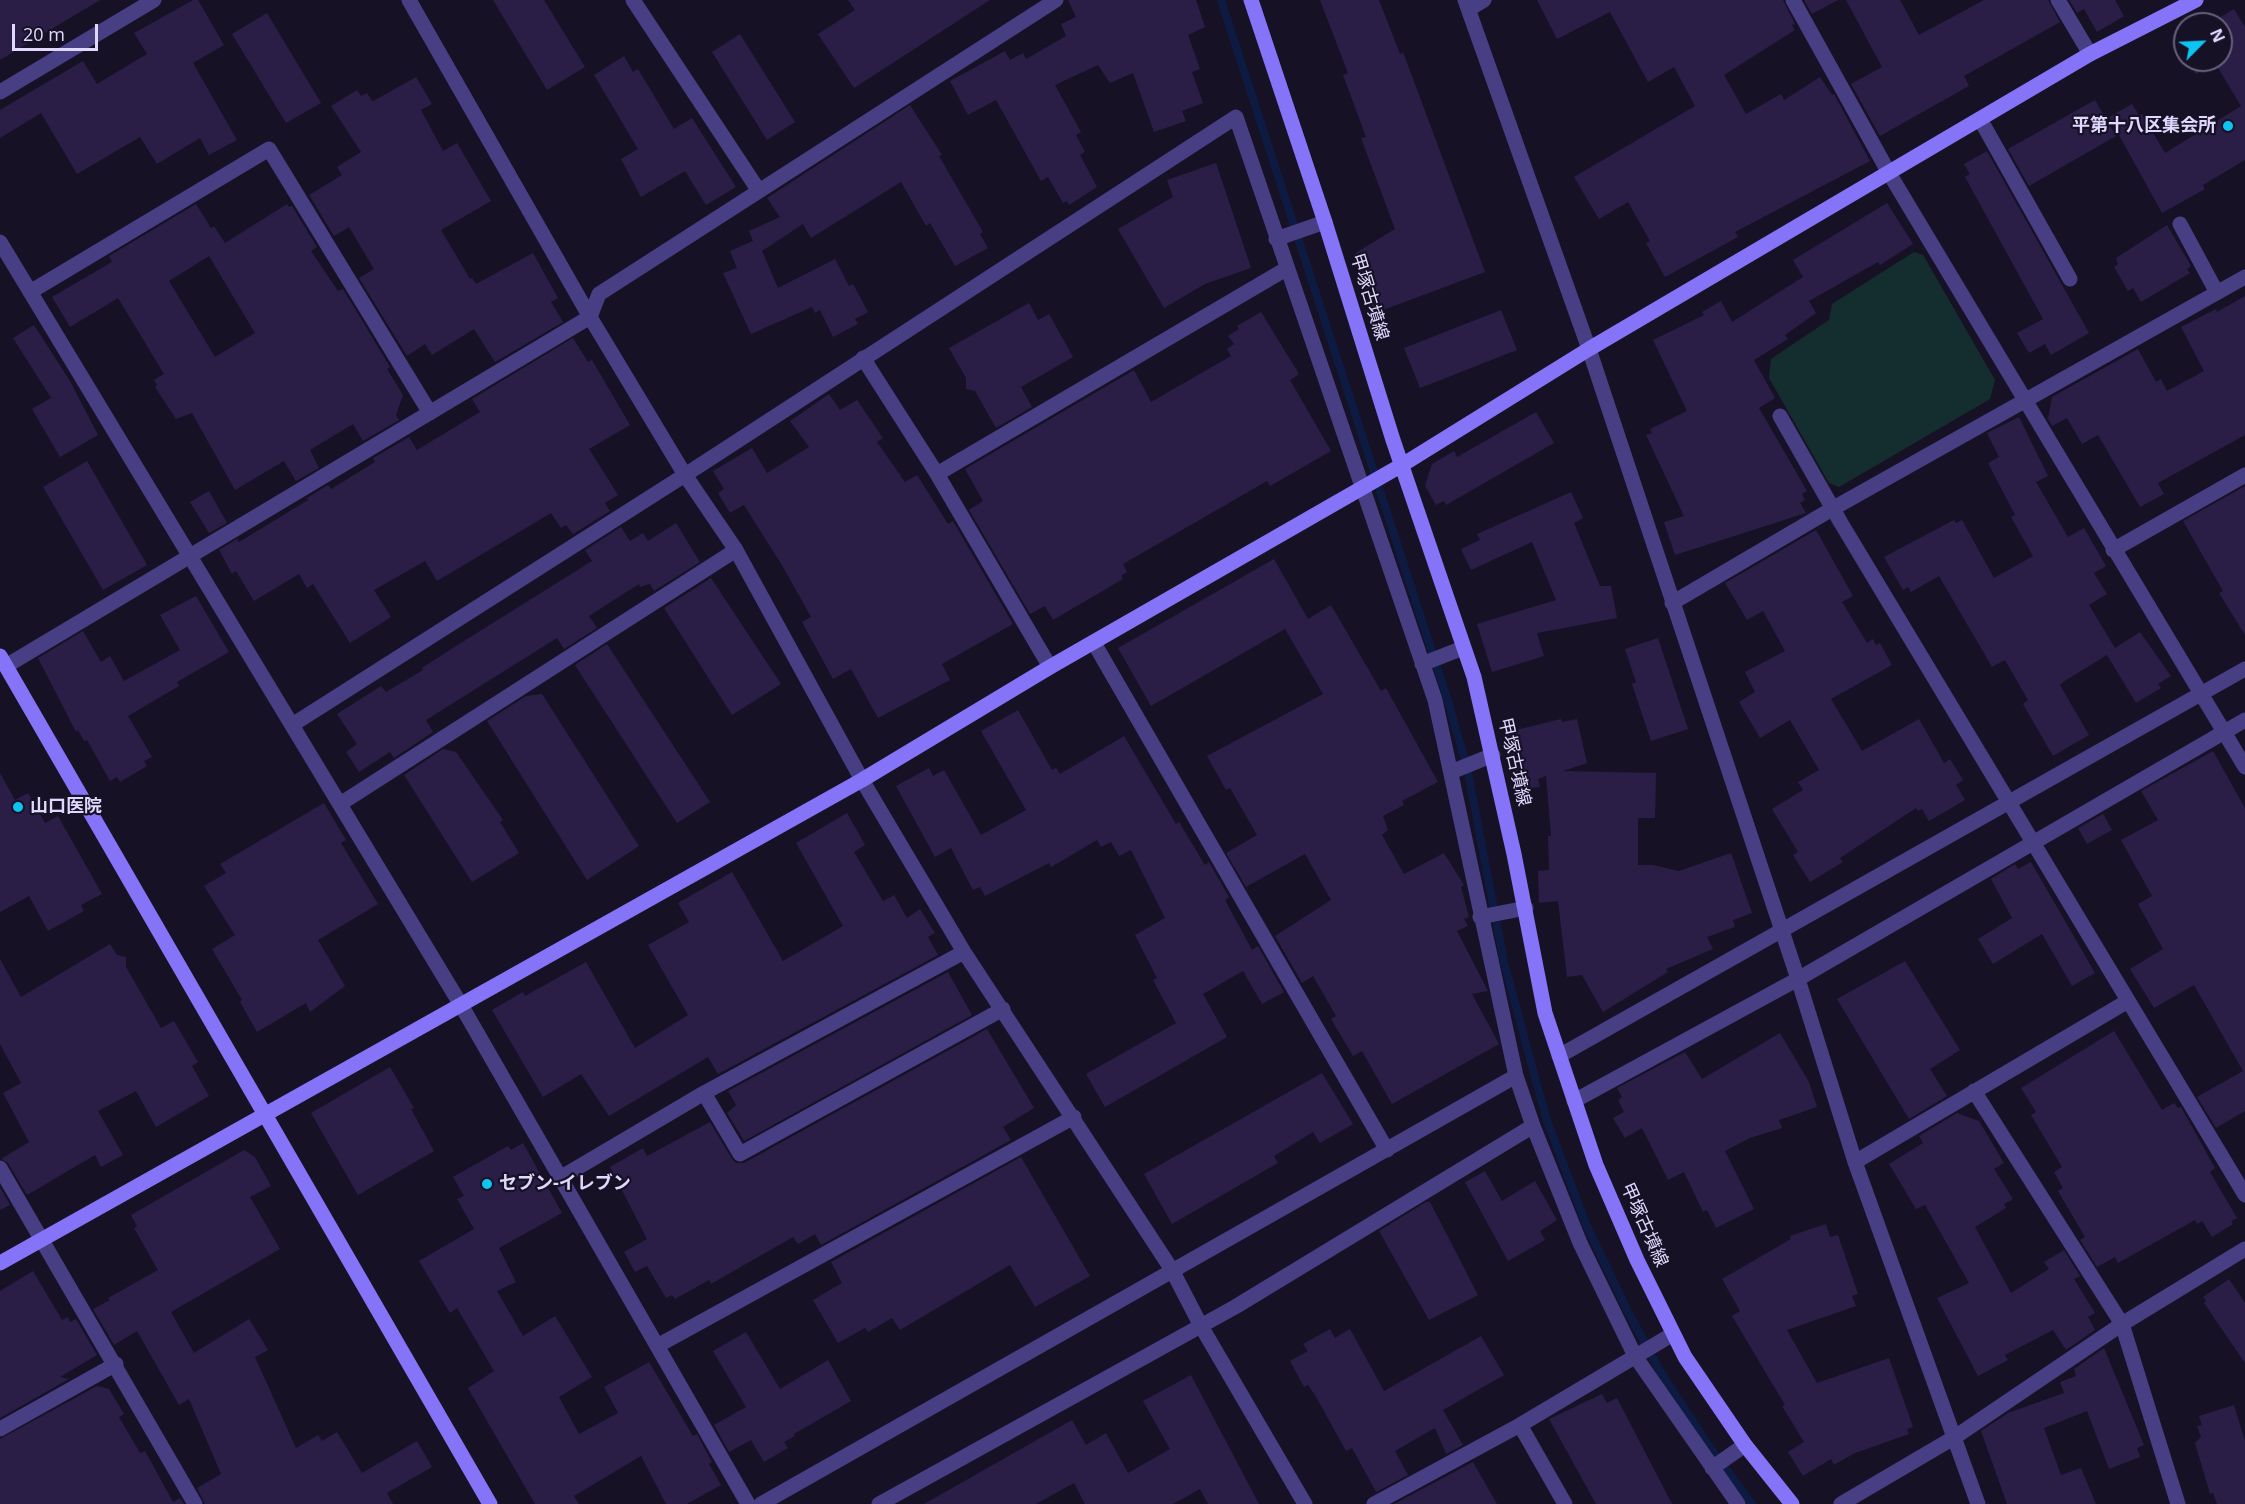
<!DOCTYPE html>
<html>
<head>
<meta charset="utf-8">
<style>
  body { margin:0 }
  #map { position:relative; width:2245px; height:1504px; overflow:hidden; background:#171126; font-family:"Open Sans",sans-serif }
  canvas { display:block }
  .north { position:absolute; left:2173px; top:12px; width:60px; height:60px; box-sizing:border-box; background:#171126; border:2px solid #67617c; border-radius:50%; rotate:66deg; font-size:16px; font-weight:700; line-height:24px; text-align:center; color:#e0d8fd }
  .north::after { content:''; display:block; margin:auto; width:21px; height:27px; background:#0ec4f3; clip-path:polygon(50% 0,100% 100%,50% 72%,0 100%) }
  .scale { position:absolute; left:12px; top:24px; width:86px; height:27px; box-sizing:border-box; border:3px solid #e0d8fd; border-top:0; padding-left:8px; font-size:18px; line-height:21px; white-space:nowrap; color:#e0d8fd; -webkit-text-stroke:4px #171126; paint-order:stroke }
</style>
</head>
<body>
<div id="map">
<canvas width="2245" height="1504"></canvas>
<div class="north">N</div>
<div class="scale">20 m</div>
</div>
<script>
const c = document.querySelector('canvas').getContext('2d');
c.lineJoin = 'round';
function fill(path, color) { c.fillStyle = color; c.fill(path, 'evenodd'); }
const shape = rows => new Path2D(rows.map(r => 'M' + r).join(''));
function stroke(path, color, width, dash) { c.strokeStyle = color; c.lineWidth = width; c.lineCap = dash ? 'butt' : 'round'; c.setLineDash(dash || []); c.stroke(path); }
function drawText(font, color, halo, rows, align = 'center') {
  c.font = font + ' "Open Sans","Noto Sans JP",sans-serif'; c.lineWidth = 4.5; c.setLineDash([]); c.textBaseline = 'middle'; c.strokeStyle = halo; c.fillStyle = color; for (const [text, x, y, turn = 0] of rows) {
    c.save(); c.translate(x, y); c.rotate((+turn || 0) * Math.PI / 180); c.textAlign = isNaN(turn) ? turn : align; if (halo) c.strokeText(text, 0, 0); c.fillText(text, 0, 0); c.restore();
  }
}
fill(shape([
  [1914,252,1923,255,1995,380,1990,399,1839,487,1829,483,1769,378,1771,359,1829,320,1832,304]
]), '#142e30');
stroke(shape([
  [1221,0,1449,704,1468,772,1504,962,1546,1118,1586,1224,1628,1312,1660,1371,1707,1443,1752,1504]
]), '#0d1b43', 8);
fill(shape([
  [0,0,100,0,0,60],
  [193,0,198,0,224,45,193,63,237,140,209,155,200,138,157,164,140,137,77,174,41,113,0,138,0,110,83,61,97,84,147,54,134,33],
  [493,0,544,0,585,67,547,90],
  [848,0,990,0,854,88,818,34,855,10],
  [1068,0,1196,0,1205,27,1188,35,1200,69,1192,72,1203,103,1182,111,1186,121,1154,132,1133,73,1110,83,1098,65,1055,85,1081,132,1076,135,1085,152,1080,155,1097,187,1069,205,1067,201,1063,203,1048,177,1041,181,996,100,968,115,950,81,1005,51,1010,60,1023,53,1026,59,1066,36,1061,24,1076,17],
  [1320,0,1379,0,1400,54,1403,52,1485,272,1375,313,1354,254,1395,229,1361,138,1366,137,1343,75,1348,73],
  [1537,0,1783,0,1795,24,1792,25,1795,30,1724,75,1746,114,1781,94,1784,100,1820,77,1832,95,1834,94,1870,161,1735,232,1738,237,1665,277,1646,243,1650,241,1628,202,1599,219,1574,177,1695,106,1674,67,1648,82,1610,12,1557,39],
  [1804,0,1838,0,1812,14],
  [1846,0,1900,0,1919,35,1984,0,2048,0,2060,22,1964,76,1969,86,1880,136,1851,84,1882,67],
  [2069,0,2115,0,2124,16,2097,32,2084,9,2077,13],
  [2234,9,2245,27,2245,160,2203,185,2205,189,2162,213,2109,117,2132,104,2139,115,2142,114,2165,153,2241,106,2215,63,2196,74,2187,60,2221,60,2221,24,2209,24],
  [267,13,321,103,286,123,232,34],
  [740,34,795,122,767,140,712,52],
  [624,56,633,72,638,69,674,129,692,118,736,187,706,205,685,171,641,197,621,159,638,149,594,75],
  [416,77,432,104,421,110,443,151,457,143,491,201,441,230,470,279,472,278,476,284,533,253,558,298,551,302,563,322,495,362,474,329,432,355,425,344,407,356,359,278,374,269,349,227,334,236,309,195,342,175,337,167,361,152,331,106,357,90,361,96,367,93,372,101,375,100],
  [2095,100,2116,136,2029,186,2008,149],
  [910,105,942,155,939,156,983,232,980,234,988,248,955,266,930,223,926,226,901,182,811,238,803,224,762,251,778,288,835,259,849,286,853,284,868,312,855,319,858,324,833,337,820,310,815,313,812,307,751,334,723,273,737,268,730,251,753,241,749,231,780,217,767,198],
  [1987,151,2089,333,2051,355,2045,344,2029,353,2017,333,2043,319,1965,177,1970,174,1964,164],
  [1216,163,1251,268,1205,284,1164,308,1118,229,1173,197,1167,180],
  [1887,203,1913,244,1880,265,1878,262,1809,301,1816,313,1785,335,1788,339,1754,360,1775,398,1759,408,1807,491,1802,494,1805,500,1800,503,1806,513,1675,555,1664,522,1684,516,1646,435,1652,433,1650,429,1687,411,1653,340,1704,315,1702,312,1721,301,1732,322,1803,277,1793,260],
  [196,204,211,228,214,226,225,243,287,204,289,207,292,206,317,247,311,251,338,291,343,289,390,367,387,369,403,395,396,415,399,420,363,441,353,424,310,450,319,468,296,481,284,461,235,490,192,413,176,419,155,387,157,385,154,380,164,374,118,298,70,327,52,297,112,262,109,256],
  [209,256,255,333,215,357,169,281],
  [2167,225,2191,266,2187,269,2190,273,2141,302,2133,288,2128,291,2114,267,2118,264,2116,258],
  [2245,296,2245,435,2158,483,2164,494,2140,507,2098,435,2082,444,2067,418,2052,426,2048,419,2052,397,2138,349,2156,382,2161,379,2167,391,2204,371,2181,327,2216,309,2217,312],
  [1029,303,1038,320,1049,314,1073,357,1021,387,1032,407,996,428,975,391,966,389,966,378,949,348],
  [1501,310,1517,350,1420,388,1404,348],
  [1261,312,1299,374,1290,380,1331,451,1270,486,1267,481,1123,564,1127,572,1121,576,1123,579,1053,620,1045,606,1030,614,969,510,983,501,965,469,1134,370,1151,402,1231,356,1227,349,1234,344,1228,336,1239,329,1237,326],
  [34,325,70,381,98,435,60,457,32,409,51,398,13,338],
  [573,338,588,362,592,360,630,425,589,449,618,495,605,503,610,511,573,534,566,525,561,528,551,513,437,581,425,561,374,590,391,617,350,643,313,584,307,588,299,574,254,601,236,571,232,574,219,550,237,539,239,542,308,500,307,498,328,485,331,489,375,462,373,458,409,437,417,450,480,412,472,399],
  [829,394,840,410,857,400,883,438,877,442,905,482,917,475,948,524,953,521,1013,624,942,664,950,680,878,718,851,669,833,679,802,622,811,617,783,567,744,505,730,513,718,493,724,489,713,471,752,448,767,473,809,447,790,421],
  [1536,412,1554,443,1446,505,1444,501,1436,505,1425,486,1432,464,1454,451,1457,457],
  [2019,417,2048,476,2036,482,2068,537,2084,528,2106,566,2094,573,2107,594,2089,605,2115,648,2140,632,2171,676,2158,684,2161,688,2136,703,2107,655,2063,682,2060,685,2089,735,2053,756,2023,704,2028,700,2005,660,1992,667,1939,576,1911,592,1908,587,1903,590,1884,557,1954,520,1956,523,1962,520,1994,578,2033,556,2011,517,2015,515,1988,463,1999,457,1987,433],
  [87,461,147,565,103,590,43,487],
  [2245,486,2245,635,2219,593,2223,591,2183,521],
  [209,491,227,523,209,533,190,502],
  [1571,492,1583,518,1574,523,1600,586,1611,586,1617,618,1537,633,1544,656,1492,672,1477,624,1556,600,1532,542,1471,570,1461,549,1480,540,1477,534],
  [676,523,700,562,654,591,650,584,640,587,639,584,589,616,597,628,564,649,557,638,426,720,433,732,394,758,390,752,359,772,346,752,357,744,337,714,381,686,386,692,423,670,422,668,456,646,592,561,585,550,621,527,630,541,643,533,648,541],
  [1816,530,1853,596,1842,602,1867,643,1873,639,1876,645,1880,643,1892,665,1831,699,1862,751,1919,719,1944,763,1950,759,1963,780,1956,785,1965,800,1929,821,1922,809,1918,811,1916,808,1840,858,1843,862,1810,882,1793,855,1798,852,1772,809,1803,790,1798,782,1819,770,1790,720,1760,738,1739,702,1755,692,1745,672,1785,651,1763,611,1747,620,1725,583],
  [1274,559,1308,619,1331,605,1381,691,1386,688,1438,782,1402,801,1404,805,1383,816,1388,830,1382,835,1404,874,1444,853,1464,885,1461,887,1469,917,1464,919,1468,926,1457,931,1488,991,1472,994,1499,1044,1392,1104,1362,1051,1353,1056,1331,1019,1336,1016,1313,976,1302,983,1275,936,1331,900,1305,854,1246,887,1226,853,1257,835,1230,788,1226,790,1207,756,1323,694,1285,629,1151,706,1118,648],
  [711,578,781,684,732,715,664,608],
  [196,596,229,652,177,682,179,686,128,716,152,757,144,761,147,766,120,782,117,777,110,781,87,740,84,741,78,730,76,732,38,658,83,631,101,662,110,656,124,681,180,650,160,615],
  [1658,638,1688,729,1651,741,1632,684,1636,682,1625,649],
  [607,644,710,802,677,823,575,665],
  [542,694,639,846,587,880,487,721,526,696],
  [1018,710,1052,770,1056,768,1060,774,1124,736,1176,824,1179,822,1205,865,1209,862,1229,897,1225,900,1252,950,1258,946,1284,992,1262,1004,1243,971,1203,994,1227,1037,1105,1107,1086,1074,1176,1023,1153,980,1157,978,1135,935,1165,918,1131,850,1119,856,1111,842,1101,847,1097,840,1051,867,1049,863,985,896,980,887,973,890,951,848,935,857,896,786,929,768,933,776,944,770,981,835,1026,810,981,731],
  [1561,719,1562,722,1577,719,1587,763,1563,771,1656,773,1655,818,1638,818,1638,865,1653,865,1679,871,1731,853,1752,913,1733,920,1735,927,1707,937,1713,949,1666,969,1668,972,1603,1012,1582,975,1567,977,1558,901,1539,903,1538,871,1549,870,1548,836,1551,836,1546,776,1538,779,1540,787,1517,790,1504,733],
  [443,749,456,752,503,820,500,822,519,853,472,882,404,775],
  [2213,751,2245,808,2245,1111,2216,1128,2197,1097,2243,1071,2194,985,2154,1008,2130,969,2163,949,2138,904,2152,896,2121,840,2158,820,2141,791],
  [0,773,15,800,28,793,45,823,58,816,102,894,81,905,84,911,48,931,29,896,0,912],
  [324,803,346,840,341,843,378,904,318,940,345,986,310,1012,306,1003,257,1032,240,1002,242,1000,212,949,235,935,204,886,226,873,220,864],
  [847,813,865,845,854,852,883,901,894,895,907,918,920,909,935,933,928,937,938,955,718,1074,708,1057,609,1116,581,1074,543,1097,492,1010,523,992,525,996,586,962,635,1048,688,1015,648,945,689,922,678,903,732,872,783,961,843,926,796,843],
  [2103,814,2112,830,2087,844,2078,828],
  [2031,862,2095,973,2072,986,2042,934,1993,964,1978,939,2012,918,1991,879,2015,864,2018,869],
  [110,944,117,955,126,957,126,967,161,1028,174,1021,198,1062,192,1066,209,1096,156,1127,136,1091,98,1111,123,1155,101,1167,95,1155,27,1195,8,1163,1,1159,29,1142,3,1093,21,1083,0,1044,0,959,21,997],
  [1905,961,1960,1050,1930,1069,1947,1096,1909,1119,1837,999],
  [948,972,972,1015,744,1141,727,1113,736,1105,728,1091],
  [987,1029,1034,1108,1003,1127,1011,1140,821,1245,815,1234,798,1244,793,1237,711,1284,709,1280,675,1299,672,1295,666,1298,647,1266,635,1272,624,1252,647,1239,610,1167,643,1148,647,1156,710,1122,732,1159,736,1163,744,1163],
  [2114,1031,2162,1110,2174,1103,2178,1108,2181,1107,2215,1168,2210,1172,2237,1218,2231,1221,2233,1224,2212,1237,2202,1221,2197,1224,2195,1220,2118,1263,2115,1257,2097,1267,2080,1240,2085,1237,2058,1191,2063,1188,2054,1172,2062,1167,2031,1115,2036,1112,2021,1088],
  [1780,1033,1809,1082,1817,1107,1779,1120,1782,1128,1750,1138,1725,1151,1754,1209,1716,1228,1707,1210,1703,1212,1684,1172,1668,1180,1642,1128,1625,1138,1613,1118,1624,1112,1618,1100,1622,1097,1617,1088,1685,1052,1702,1079],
  [390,1067,414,1108,411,1109,434,1151,358,1195,311,1113],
  [1322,1073,1353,1124,1320,1143,1313,1132,1274,1156,1278,1163,1172,1224,1144,1174],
  [1957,1113,1979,1121,2004,1163,1994,1169,2013,1199,2004,1204,2006,1208,1975,1227,2011,1293,2049,1269,2044,1262,2064,1250,2080,1276,2074,1279,2095,1313,2088,1317,2095,1330,2066,1350,2053,1330,2005,1355,2008,1360,1978,1376,1937,1298,1969,1283,1925,1205,1916,1209,1889,1164,1923,1143,1919,1136],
  [523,1143,562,1213,499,1248,516,1282,497,1291,523,1336,555,1316,592,1377,559,1397,579,1434,618,1413,604,1387,649,1362,693,1436,697,1434,712,1462,709,1464,721,1485,687,1504,666,1504,641,1456,574,1496,579,1504,535,1504,468,1388,494,1371,457,1308,450,1313,419,1261,474,1229,457,1199,464,1196,453,1177,508,1146,511,1150],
  [244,1150,255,1157,271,1186,250,1197,280,1249,171,1312,194,1353,249,1319,268,1350,255,1357,296,1448,318,1435,322,1441,337,1432,362,1473,417,1441,432,1467,387,1493,393,1504,205,1504,197,1488,221,1474,189,1399,179,1405,137,1331,114,1345,93,1309,110,1300,108,1298,158,1270,134,1228,137,1226,131,1215],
  [1021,1157,1090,1276,1035,1307,1010,1265,900,1330,892,1318,868,1332,865,1328,838,1343,813,1300,842,1283,831,1262],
  [1485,1171,1502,1201,1535,1181,1557,1220,1540,1231,1545,1240,1508,1261,1465,1182],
  [0,1187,10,1205,0,1210],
  [1426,1202,1430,1202,1478,1295,1429,1320,1379,1231],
  [1826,1224,1830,1237,1838,1235,1858,1294,1852,1296,1856,1306,1787,1330,1817,1383,1889,1358,1913,1427,1907,1429,1909,1434,1855,1453,1834,1465,1831,1459,1803,1476,1788,1452,1804,1442,1782,1406,1785,1405,1732,1316,1740,1311,1722,1279,1791,1239,1790,1236],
  [33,1271,62,1320,68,1317,70,1322,76,1319,97,1355,60,1377,69,1379,0,1418,0,1291],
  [2229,1279,2245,1303,2245,1363,2204,1303,2206,1301,2203,1297],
  [1330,1329,1335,1338,1350,1329,1384,1391,1481,1336,1504,1375,1443,1410,1463,1445,1446,1454,1435,1428,1395,1451,1408,1475,1376,1492,1352,1448,1346,1451,1315,1395,1308,1385,1304,1387,1290,1361,1308,1351,1303,1344],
  [746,1332,780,1389,828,1360,851,1401,794,1434,795,1436,784,1442,788,1448,764,1462,751,1440,729,1452,714,1425,746,1407,713,1351],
  [2104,1348,2144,1445,2137,1448,2140,1457,2109,1469,2087,1411,2044,1428,2061,1475,2081,1468,2096,1504,2007,1504,1981,1431,2008,1413,2064,1393,2060,1382,2076,1376,2074,1369],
  [1191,1375,1259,1504,1208,1504,1200,1489,1173,1504,1085,1504,1074,1483,1036,1504,924,1504,1072,1420,1086,1445,1106,1433,1128,1473,1170,1449,1143,1401],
  [97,1386,109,1389,124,1414,119,1417,140,1453,145,1451,173,1502,180,1498,184,1504,0,1504,0,1439],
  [1602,1394,1607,1403,1617,1398,1672,1504,1596,1504,1549,1419],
  [2234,1405,2245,1441,2245,1504,2217,1504,2213,1493,2210,1494,2195,1443,2201,1437,2197,1426,2202,1425,2199,1416],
  [1473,1462,1497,1504,1394,1504]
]), '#2a1e46');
stroke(shape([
  [409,0,590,317,685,475,736,550,862,780,964,952,1172,1270,1201,1326,1305,1504],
  [633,0,759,191],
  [1465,0,1589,349,1798,979,1855,1162,1978,1504],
  [1793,0,1889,173,2245,767],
  [2058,0,2090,54],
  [1469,9,1484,0],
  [0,92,154,0],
  [1980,119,2070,279],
  [2180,224,2216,291],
  [1276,239,1325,222],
  [0,242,461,1005,748,1504],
  [30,292,269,149,430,413],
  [863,358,937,474,1050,667],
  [1780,416,1841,523,2245,1195],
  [937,474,1286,269],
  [2113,550,2245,475],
  [1672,603,1832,509,2245,277],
  [1094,643,1387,1150],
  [1422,664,1463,648],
  [6,666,590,317,599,294,1056,0],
  [292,725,685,475,1236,117,1435,700,1516,1076,1533,1126,1580,1243,1635,1356,1738,1504],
  [1451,772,1493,755],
  [340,804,736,550],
  [1480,917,1526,908],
  [1559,1056,2245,669],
  [1974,1091,2122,1324,2178,1504],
  [704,1093,740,1154,1003,1009],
  [1574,1101,1798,979,2245,720],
  [1855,1162,2128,1001],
  [0,1168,195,1504],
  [560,1178,704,1093,964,952],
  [657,1346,1074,1117],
  [1520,1425,1565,1504],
  [0,1429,116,1364],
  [1712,1468,1745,1445],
  [761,1504,1516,1076],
  [879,1504,1235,1307,1533,1126],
  [1374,1504,1520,1425,1673,1334],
  [1841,1504,1955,1437,2122,1324,2245,1249]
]), '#483e83', 15);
stroke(shape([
  [1251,0,1325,222,1393,440,1474,677,1514,854,1545,1013,1596,1165,1637,1260,1685,1357,1745,1445,1792,1504],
  [0,656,490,1504],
  [0,1263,862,780,1050,667,1402,465,1589,349,2090,54,2196,0]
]), '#8574f8', 15);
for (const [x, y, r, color] of [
  [2228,126,6,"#0ec4f3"],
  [18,807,6,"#0ec4f3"],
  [487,1184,6,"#0ec4f3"]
]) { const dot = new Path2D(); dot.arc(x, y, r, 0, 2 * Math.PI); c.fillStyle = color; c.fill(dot); stroke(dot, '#171126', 2); }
drawText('bold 18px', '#e0d8fd', '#171126', [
  ["平第十八区集会所",2216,126,"right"],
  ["山口医院",30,807],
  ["セブン-イレブン",499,1184]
], 'left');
drawText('18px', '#e0d8fd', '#171126', [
  ["甲塚古墳線",1369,297,73],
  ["甲塚古墳線",1514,762,77],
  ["甲塚古墳線",1644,1225,66]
]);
</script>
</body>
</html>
